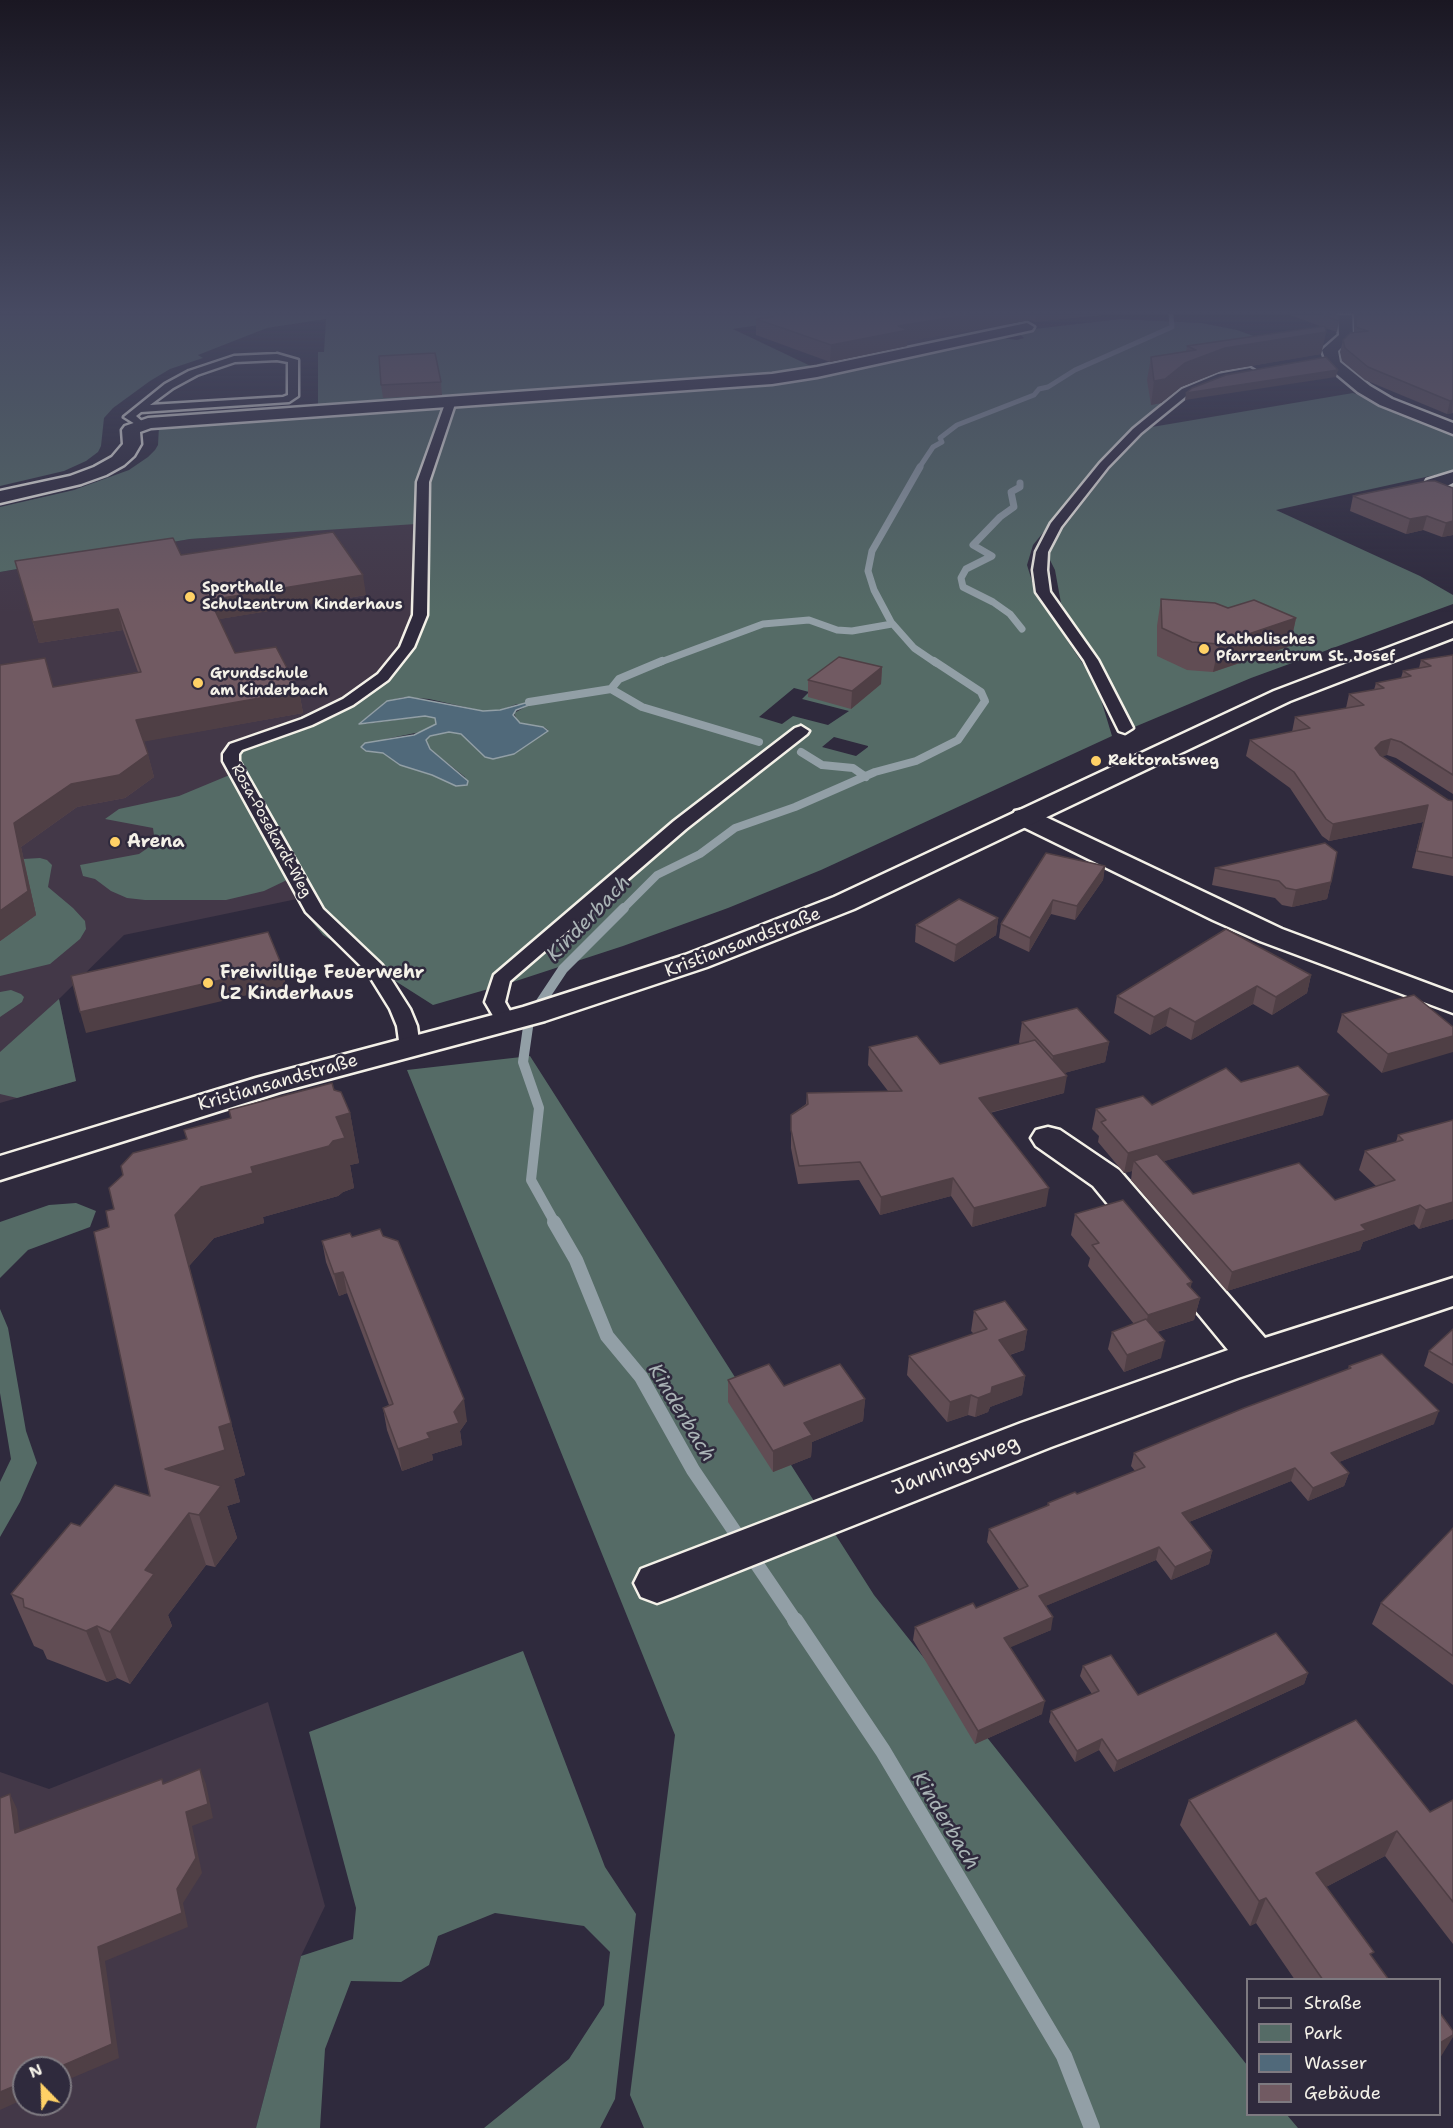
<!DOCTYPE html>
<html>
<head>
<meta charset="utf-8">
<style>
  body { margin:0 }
  #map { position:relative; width:1453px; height:2128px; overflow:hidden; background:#2f2a3d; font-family:"Shantell Sans",sans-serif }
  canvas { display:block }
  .legend { position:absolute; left:1246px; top:1978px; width:195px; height:138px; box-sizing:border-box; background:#2f2a3d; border:2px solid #7e7a81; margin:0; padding:8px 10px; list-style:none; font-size:18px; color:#f4f1e8 }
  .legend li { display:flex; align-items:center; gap:12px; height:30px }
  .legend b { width:30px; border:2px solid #7e7a81 }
  .north { position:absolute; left:12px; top:2056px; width:60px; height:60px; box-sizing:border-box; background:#2f2a3d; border:2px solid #7e7a81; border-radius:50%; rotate:337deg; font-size:16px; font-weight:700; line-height:24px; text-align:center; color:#f4f1e8 }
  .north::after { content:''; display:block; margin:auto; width:21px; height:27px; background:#ffd166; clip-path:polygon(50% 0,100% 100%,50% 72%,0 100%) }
</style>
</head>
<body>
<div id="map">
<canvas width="1453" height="2128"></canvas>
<ul class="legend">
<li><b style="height:8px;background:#2f2a3d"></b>Straße</li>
<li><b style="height:16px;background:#556b66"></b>Park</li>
<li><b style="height:16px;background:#50697a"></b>Wasser</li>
<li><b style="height:16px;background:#715a62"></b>Gebäude</li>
</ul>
<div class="north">N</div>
</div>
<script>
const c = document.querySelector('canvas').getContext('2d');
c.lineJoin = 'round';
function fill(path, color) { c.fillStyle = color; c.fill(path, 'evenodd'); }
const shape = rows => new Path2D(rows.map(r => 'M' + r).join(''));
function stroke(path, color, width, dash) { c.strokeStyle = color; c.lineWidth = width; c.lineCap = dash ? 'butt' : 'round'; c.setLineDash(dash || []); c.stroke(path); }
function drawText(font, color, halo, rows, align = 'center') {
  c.font = font + ' "Shantell Sans",sans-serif'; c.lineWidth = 5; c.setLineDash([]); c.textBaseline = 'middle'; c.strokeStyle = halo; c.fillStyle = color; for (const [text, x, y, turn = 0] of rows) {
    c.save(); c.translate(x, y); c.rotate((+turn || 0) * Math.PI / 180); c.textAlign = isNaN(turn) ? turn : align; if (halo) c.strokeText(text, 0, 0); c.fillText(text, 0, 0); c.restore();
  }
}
fill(shape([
  [988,315,1013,327,915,348,893,341],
  [417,523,413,604,411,621,399,648,386,664,347,697,224,756,297,899,124,935,59,999,76,1081,0,1103,0,572,190,539],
  [268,1702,325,1906,301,1956,256,2128,0,2128,0,1772,49,1789],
  [24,2068,60,2068,60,2104,24,2104]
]), '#433848');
fill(shape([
  [0,315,826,315,733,329,819,370,995,337,1017,340,1024,338,1019,334,1025,330,1120,319,1202,323,1237,330,1284,347,1168,382,1188,386,1130,431,1106,455,1033,545,1027,565,1036,594,1089,673,1099,693,1112,736,821,870,728,908,623,946,516,981,433,1005,323,935,308,917,287,880,264,891,226,900,145,900,127,898,111,891,95,879,83,876,80,865,139,854,155,843,153,828,105,819,119,809,179,796,232,774,224,756,238,741,327,708,348,697,386,664,399,648,411,621,413,604,416,524,190,539,0,572,0,507,74,490,129,470,148,457,155,450,158,445,159,426,318,413,318,352,324,352,326,319,267,328,198,355,203,358,170,369,150,381,113,408,104,418,101,446,98,452,86,461,64,471,0,486],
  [794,688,809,692,802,699,849,711,828,725,793,716,782,724,759,717],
  [404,697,429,699,483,711,500,710,517,704,529,705,514,713,518,722,529,726,544,727,548,730,514,754,493,759,485,757,461,734,449,732,430,736,426,740,430,749,465,777,467,785,456,786,432,775,400,765,383,753,364,750,386,739,425,731,436,724,435,718,425,716,364,724,361,722,387,701],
  [834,737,868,746,868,747,856,756,822,747],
  [1353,393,1453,432,1453,471,1276,510,1420,576,1453,595,1453,604,1251,678,1132,728,1109,682,1061,603,1055,570,1049,558,1051,544,1118,458,1146,428],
  [40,858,47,860,52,865,48,887,73,908,85,921,86,929,80,939,50,964,0,976,0,941,36,915,23,859],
  [11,990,21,994,24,997,22,1002,0,1017,0,992],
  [59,999,76,1081,17,1098,0,1094,0,1052],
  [530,1056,874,1595,1247,2065,1248,2114,1287,2115,1298,2128,644,2128,630,2095,675,1735,407,1070],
  [76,1203,96,1211,90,1227,28,1250,0,1278,0,1222,49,1205],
  [0,1309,8,1328,26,1431,37,1463,20,1502,0,1537,0,1482,11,1459,0,1393],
  [523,1651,605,1867,636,1914,615,2099,600,2128,484,2128,569,2059,604,2005,610,1952,584,1926,495,1913,438,1936,429,1965,401,1982,351,1981,325,2049,320,2128,256,2128,301,1956,353,1939,356,1908,309,1732]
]), '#556b66');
const water = shape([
  [409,697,483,711,500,710,529,702,529,705,516,710,513,715,520,723,543,727,548,731,514,754,493,759,485,757,461,734,449,732,430,736,426,740,430,749,468,781,467,785,456,786,432,775,400,765,383,753,366,751,361,747,365,743,414,735,436,724,435,718,425,716,359,724,387,701,409,697]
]);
fill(water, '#50697a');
stroke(water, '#929fa6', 1.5);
stroke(shape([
  [919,468,933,447,942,442,940,438,957,425,1034,395,1039,389,1048,387,1075,370,1172,327,1171,315]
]), '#929fa6', 5);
stroke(shape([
  [920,467,872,551,868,571,874,590,891,622,914,648,936,663],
  [1020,483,1020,487,1011,492,1014,507,1000,517,973,545,992,556,966,569,961,578,963,587,993,602,1010,614,1022,629],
  [658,663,763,624,809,620,837,630,852,631,892,624]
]), '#929fa6', 7);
stroke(shape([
  [662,661,619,679,611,689,642,707,759,742],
  [529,702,611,689],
  [801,752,822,765,853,768,866,777],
  [622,910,657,875,700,854,735,828,795,807,875,772,916,761,958,740,985,701,981,692,934,661]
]), '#929fa6', 8);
stroke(shape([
  [555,1223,531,1180,539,1108,523,1062,529,1020,563,969,624,908]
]), '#929fa6', 10);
stroke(shape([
  [554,1222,576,1260,607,1336,641,1377,693,1470,796,1622]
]), '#929fa6', 14);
stroke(shape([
  [795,1620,883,1751,1064,2056,1092,2128]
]), '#929fa6', 16);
const lane = shape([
  [277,354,298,360,298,396,289,402,141,412,136,416,145,424,140,427,124,417,165,384,189,371,234,356,277,354],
  [277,360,288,362,288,395,283,397,150,405,173,388,197,375,235,362,277,360],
  [1250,368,1255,371,1254,373,1225,379,1190,393,1141,433,1108,467,1061,527,1048,552,1047,570,1050,592,1098,660,1133,728,1125,733,1119,731,1084,660,1036,592,1033,570,1036,552,1051,523,1100,463,1133,429,1182,389,1218,374,1250,368],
  [451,398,456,401,429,482,427,615,414,647,388,680,353,705,312,725,242,750,239,754,239,761,323,909,382,965,410,1009,417,1026,420,1048,417,1052,410,1054,403,1052,400,1048,397,1026,390,1009,367,972,306,912,223,761,223,754,230,744,302,719,343,699,378,674,400,647,413,615,417,482,446,401,451,398],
  [801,726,809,731,807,734,686,829,510,981,505,1002,516,1022,513,1026,499,1026,485,1002,494,975,674,821,795,728,801,726]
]);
const street = shape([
  [1338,315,1352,315,1353,336,1338,351,1340,362,1370,386,1392,399,1453,423,1453,434,1380,405,1358,392,1328,367,1322,350,1339,335,1338,315],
  [1027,323,1034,327,1032,330,817,377,772,384,151,428,140,432,141,444,134,456,124,465,106,475,81,484,0,503,0,491,70,476,94,467,112,457,123,444,122,430,125,426,148,418,772,374,817,367,1027,323],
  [1453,472,1453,483,1447,486,1453,489,1453,502,1430,492,1425,484,1427,480,1453,472],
  [1024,809,1033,811,1282,929,1453,993,1453,1013,1260,941,1213,920,1015,823,1011,817,1015,811,1024,809],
  [1048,1127,1060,1130,1119,1170,1265,1338,1453,1278,1453,1306,1238,1378,1051,1447,673,1597,657,1603,641,1597,634,1583,641,1569,1021,1423,1228,1350,1093,1186,1036,1146,1031,1138,1036,1130,1048,1127]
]);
const secondary = shape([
  [1453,623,1453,638,1290,701,854,909,707,967,545,1021,280,1092,0,1180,0,1156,256,1078,523,1007,685,955,834,897,1274,691,1453,623]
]);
stroke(lane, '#f4f1e8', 5);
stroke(street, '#f4f1e8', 5);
stroke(secondary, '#f4f1e8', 5);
fill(lane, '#2f2a3d');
fill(street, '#2f2a3d');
fill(secondary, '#2f2a3d');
fill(shape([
  [761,315,1101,315,1035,322,1030,320,907,341,907,346,830,362,756,335,756,319,761,318],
  [1290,315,1339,315,1339,321,1337,332,1325,328,1326,332,1321,354,1221,371,1181,387,1161,403,1151,405,1147,380,1151,357,1186,351,1187,346,1322,327],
  [1354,315,1453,315,1453,413,1447,414,1365,380,1342,361,1340,352,1343,340,1354,333],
  [441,382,442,395,383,398,381,385],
  [1453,488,1453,535,1442,537,1423,530,1406,534,1350,511,1353,496],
  [181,555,366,595,219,619,235,653,299,691,303,713,144,741,154,777,125,798,77,807,21,847,36,915,0,941,53,687,138,672,123,630,39,643,15,561],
  [1161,599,1296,618,1290,646,1213,672,1187,670,1157,656,1157,626],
  [1453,655,1453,794,1396,758,1387,755,1381,756,1448,800,1453,801,1453,876,1412,868,1423,822,1329,841,1322,836,1290,788,1246,756,1250,740,1292,732,1295,717,1346,708,1349,694,1374,690,1376,683,1401,678,1403,671,1419,668,1421,660],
  [882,667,881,684,851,709,808,697,808,680],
  [1105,866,1103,880,1075,920,1051,914,1029,952,999,938,1001,924],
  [1215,868,1331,882,1327,899,1292,907,1282,905,1275,898,1212,885],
  [998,918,996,935,954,962,915,942,916,925],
  [1311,975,1307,993,1272,1015,1253,1004,1191,1040,1166,1026,1150,1035,1114,1013,1117,996],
  [1414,995,1382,1073,1337,1032,1342,1014],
  [1022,1022,1109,1042,1105,1062,1064,1073,1064,1093,990,1113,1046,1206,972,1227,951,1196,880,1215,859,1180,798,1184,791,1148,791,1115,806,1104,807,1093,888,1091,868,1065,869,1047,940,1064,1020,1044,1019,1042],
  [1241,1082,1323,1115,1164,1161,1193,1194,1335,1200,1376,1186,1359,1170,1365,1151,1396,1142,1398,1135,1453,1120,1453,1219,1419,1229,1414,1224,1363,1242,1360,1250,1227,1291,1131,1180,1132,1171,1124,1173,1098,1142,1099,1136,1092,1129,1096,1109,1152,1105],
  [334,1090,350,1113,359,1163,350,1165,354,1188,343,1192,338,1196,263,1217,264,1223,214,1238,189,1266,245,1475,234,1479,240,1502,227,1506,237,1538,215,1567,206,1565,168,1615,172,1626,130,1684,117,1678,107,1682,47,1659,43,1650,34,1646,11,1594,80,1526,150,1496,109,1227,114,1209,186,1139,231,1118,229,1110],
  [1075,1214,1191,1288,1200,1298,1194,1320,1157,1332,1161,1358,1124,1372,1108,1349,1112,1332,1134,1324,1088,1266,1090,1258,1071,1235],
  [352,1237,467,1421,460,1431,462,1445,432,1454,433,1460,402,1471,387,1430,383,1408,389,1405,347,1293,339,1296,326,1262,322,1241],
  [974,1311,1027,1330,1024,1350,1010,1355,1025,1376,1022,1395,990,1407,988,1412,975,1417,968,1415,947,1422,907,1375,909,1356,974,1334,971,1331],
  [1453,1329,1453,1384,1424,1366,1429,1351],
  [1349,1366,1434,1424,1339,1462,1349,1473,1344,1486,1308,1501,1291,1481,1189,1522,1212,1551,1209,1564,1171,1580,1156,1560,1045,1606,1051,1630,1010,1647,1042,1714,975,1744,913,1640,915,1627,976,1608,1019,1589,987,1542,989,1529,1047,1506,1048,1503,1077,1494,1135,1471,1131,1466,1134,1453,1348,1369],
  [728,1380,784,1386,865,1399,863,1421,812,1442,811,1457,773,1472,728,1402],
  [1453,1528,1453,1685,1372,1624,1381,1603],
  [1083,1666,1138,1695,1308,1673,1304,1684,1114,1772,1099,1750,1075,1762,1049,1722,1051,1711,1092,1694,1080,1676],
  [1189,1800,1430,1812,1453,1800,1453,1944,1385,1856,1326,1887,1372,1957,1389,1980,1295,1980,1256,1923,1250,1926,1180,1825]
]), '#614d54');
fill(shape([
  [966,315,1030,315,1030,320,907,341,907,346,830,362,831,345,898,326],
  [1036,315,1101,315,1035,322],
  [1326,332,1321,354,1221,371,1181,387,1161,403,1151,405,1154,381,1185,363,1225,348],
  [1338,370,1336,377,1185,400,1186,393],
  [1453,400,1452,413,1447,414,1450,401],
  [1427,516,1423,530,1406,534,1410,519],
  [1453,521,1453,535,1442,537,1446,523],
  [363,575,366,595,214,620,210,600],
  [118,609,123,630,39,643,33,622],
  [1296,618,1290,646,1213,672,1219,644],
  [882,667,881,684,851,709,852,691],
  [299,691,303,713,142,742,136,720],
  [1391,739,1387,755,1376,758,1375,748,1381,742],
  [148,754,154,777,125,798,77,807,21,847,36,915,0,941,0,911,14,823,71,784],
  [1428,805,1423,822,1329,841,1333,824],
  [1105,866,1103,880,1075,920,1077,906],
  [1331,882,1327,899,1292,907,1296,890],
  [1053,900,1051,914,1029,952,1030,938],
  [998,918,996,935,954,962,956,945],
  [282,966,286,986,86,1033,80,1012],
  [1311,975,1307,993,1272,1015,1276,997],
  [1257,986,1253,1004,1191,1040,1195,1022],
  [1170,1008,1166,1026,1150,1035,1154,1017],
  [1453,1036,1453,1052,1382,1073,1388,1054],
  [1109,1042,1105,1062,1050,1077,1053,1056],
  [1067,1076,1064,1093,976,1116,979,1098],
  [1329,1095,1323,1115,1141,1168,1134,1161,1132,1171,1124,1173,1128,1153],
  [350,1113,359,1163,350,1165,354,1188,343,1192,338,1196,263,1217,264,1223,214,1238,189,1266,245,1475,234,1479,240,1502,227,1506,237,1538,215,1567,199,1515,189,1513,206,1565,168,1615,172,1626,130,1684,110,1632,145,1570,165,1469,219,1427,175,1215,201,1187,251,1167,336,1117],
  [953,1178,951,1196,880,1215,881,1197],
  [1049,1188,1046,1206,972,1227,974,1208],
  [1453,1202,1453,1219,1419,1229,1426,1210],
  [1420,1205,1414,1224,1363,1242,1360,1250,1227,1291,1232,1272,1361,1225],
  [343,1272,347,1293,339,1296,334,1274],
  [1192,1282,1187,1302,1200,1298,1194,1320,1143,1336,1148,1315,1187,1284],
  [1027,1330,1024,1350,996,1359,999,1340],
  [1165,1341,1161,1358,1124,1372,1127,1355],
  [1025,1376,1022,1395,990,1407,988,1412,975,1417,978,1398,992,1387],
  [971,1395,968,1415,947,1422,950,1402],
  [464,1399,467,1421,460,1431,462,1445,432,1454,433,1460,402,1471,398,1449,427,1433,454,1412],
  [865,1399,863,1421,812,1442,811,1457,773,1472,773,1451,804,1423],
  [1439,1411,1434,1424,1327,1467,1331,1453],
  [1295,1468,1291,1481,1179,1526,1182,1513],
  [1349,1473,1344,1486,1308,1501,1313,1488],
  [1159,1547,1156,1560,1036,1610,1039,1596],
  [1212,1551,1209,1564,1171,1580,1175,1567],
  [1053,1617,1051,1630,1002,1651,1004,1638],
  [97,1626,117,1678,107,1682,86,1631],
  [1308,1673,1304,1684,1114,1772,1117,1761],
  [1045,1701,1042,1714,975,1744,978,1731],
  [1102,1739,1099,1750,1075,1762,1077,1751],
  [200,1769,206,1784,213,1818,192,1826,202,1873,183,1903,188,1927,105,1961,119,2058,60,2083,60,2068,57,2068,98,1947,177,1889,186,1812],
  [10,1794,17,1809,22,1848,15,1833],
  [1397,1831,1385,1856,1305,1898,1316,1873],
  [1266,1898,1256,1923,1250,1926,1259,1901],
  [1453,2035,1453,2037,1440,2058,1440,2043],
  [24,2082,24,2099,0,2110,0,2092]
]), '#4f3f45');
const building = shape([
  [770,315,966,315,898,326,908,330,831,345,756,319,773,317,770,315],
  [1323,315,1339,315,1339,321,1323,315],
  [1356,315,1453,315,1453,400,1450,401,1368,367,1345,348,1343,340,1350,333,1368,331,1356,327,1356,315],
  [1325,326,1326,332,1225,348,1185,363,1165,379,1154,381,1151,357,1196,350,1187,346,1325,326],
  [435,353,441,382,381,385,379,356,435,353],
  [1326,357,1338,370,1186,393,1192,388,1226,375,1326,357],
  [1427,481,1435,481,1453,488,1453,521,1446,523,1427,516,1410,519,1353,496,1427,481],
  [333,532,363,575,210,600,235,653,276,647,299,691,136,720,148,754,119,775,71,784,14,823,28,891,0,911,0,665,45,658,53,687,141,672,118,609,33,622,15,561,173,538,181,555,333,532],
  [1161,599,1215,603,1228,608,1254,600,1296,618,1219,644,1192,642,1162,628,1161,599],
  [1453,655,1453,775,1401,742,1391,739,1381,742,1375,748,1380,755,1448,800,1453,801,1453,858,1417,851,1428,805,1333,824,1326,819,1294,772,1250,740,1310,728,1295,717,1364,705,1349,694,1384,688,1376,683,1411,676,1403,671,1431,666,1421,660,1453,655],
  [839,657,882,667,852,691,808,680,839,657],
  [1325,843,1337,852,1331,882,1296,890,1286,888,1279,881,1215,868,1325,843],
  [1046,853,1105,866,1077,906,1053,900,1030,938,1001,924,1046,853],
  [959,899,998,918,956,945,916,925,959,899],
  [1226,929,1311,975,1276,997,1257,986,1195,1022,1170,1008,1154,1017,1117,996,1226,929],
  [268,932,282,966,80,1012,71,976,268,932],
  [1414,995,1453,1027,1453,1036,1388,1054,1342,1014,1414,995],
  [1077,1008,1109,1042,1053,1056,1022,1022,1077,1008],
  [917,1036,940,1064,1035,1040,1067,1076,979,1098,1049,1188,974,1208,953,1178,881,1197,860,1162,799,1166,791,1130,791,1115,808,1104,807,1093,902,1091,869,1047,917,1036],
  [1298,1066,1329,1095,1128,1153,1101,1122,1106,1120,1096,1109,1143,1096,1152,1105,1226,1068,1241,1082,1298,1066],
  [332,1083,334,1090,341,1092,350,1113,336,1117,345,1138,333,1141,329,1146,251,1167,253,1173,201,1187,175,1215,231,1423,219,1427,225,1450,165,1469,221,1486,199,1515,189,1513,145,1570,154,1574,110,1632,97,1626,86,1631,24,1607,23,1599,11,1594,71,1523,80,1526,115,1485,150,1496,94,1232,109,1227,106,1211,114,1209,109,1188,123,1175,121,1166,133,1153,187,1139,184,1130,231,1118,229,1110,332,1083],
  [1453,1120,1453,1202,1426,1210,1420,1205,1361,1225,1366,1230,1232,1272,1134,1161,1157,1154,1193,1194,1299,1163,1335,1200,1395,1180,1365,1151,1403,1140,1398,1135,1453,1120],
  [1123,1200,1192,1282,1187,1284,1200,1298,1148,1315,1092,1245,1099,1243,1075,1214,1123,1200],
  [380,1229,383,1236,398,1241,464,1399,454,1412,459,1423,427,1433,430,1438,398,1449,383,1408,393,1404,343,1272,334,1274,322,1241,350,1233,352,1237,380,1229],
  [1005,1301,1027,1330,999,1340,1025,1376,992,1387,991,1393,978,1398,971,1395,950,1402,909,1356,987,1329,974,1311,1005,1301],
  [1146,1319,1165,1341,1127,1355,1112,1332,1146,1319],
  [1453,1329,1453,1365,1429,1351,1453,1329],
  [1382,1354,1439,1411,1331,1453,1349,1473,1313,1488,1295,1468,1182,1513,1212,1551,1175,1567,1159,1547,1039,1596,1053,1617,1004,1638,1045,1701,978,1731,915,1627,973,1603,976,1608,1028,1586,989,1529,1049,1505,1048,1503,1075,1492,1077,1494,1145,1467,1134,1453,1244,1408,1351,1368,1349,1366,1382,1354],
  [769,1364,784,1386,840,1364,865,1399,804,1423,812,1435,773,1451,728,1380,769,1364],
  [1453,1528,1453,1656,1381,1603,1453,1528],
  [1276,1633,1308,1673,1117,1761,1102,1739,1077,1751,1051,1711,1099,1691,1083,1666,1111,1655,1138,1695,1276,1633],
  [1356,1720,1430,1812,1453,1800,1453,1902,1397,1831,1316,1873,1374,1952,1370,1954,1389,1980,1323,1980,1266,1898,1259,1901,1189,1800,1356,1720],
  [200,1769,208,1804,186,1812,196,1858,177,1889,182,1913,98,1947,112,2044,57,2068,24,2068,24,2082,0,2092,0,1798,10,1794,15,1833,162,1779,163,1784,200,1769],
  [1440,2013,1453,2031,1453,2035,1440,2043,1440,2013]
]);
fill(building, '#715a62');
stroke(building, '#4f3f45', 1.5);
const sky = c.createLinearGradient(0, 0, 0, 613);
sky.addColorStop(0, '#1a1722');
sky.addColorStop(0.51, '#474a62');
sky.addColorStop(1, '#474a6200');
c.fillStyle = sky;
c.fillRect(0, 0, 1453, 613);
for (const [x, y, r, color] of [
  [190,597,6,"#ffd166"],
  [1204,649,6,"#ffd166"],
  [198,683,6,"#ffd166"],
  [1096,761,6,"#ffd166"],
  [115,842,6,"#ffd166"],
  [208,983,6,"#ffd166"]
]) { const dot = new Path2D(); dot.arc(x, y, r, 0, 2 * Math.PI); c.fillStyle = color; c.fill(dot); stroke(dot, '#2f2a3d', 2); }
drawText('bold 15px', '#f4f1e8', '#2f2a3d', [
  ["Sporthalle",202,588],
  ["Schulzentrum Kinderhaus",202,605],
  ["Katholisches",1216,640],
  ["Pfarrzentrum St. Josef",1216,657],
  ["Grundschule",210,674],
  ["am Kinderbach",210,691],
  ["Rektoratsweg",1108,761]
], 'left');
drawText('15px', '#f4f1e8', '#2f2a3d', [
  ["Rosa-Posekardt-Weg",271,831,61]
]);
drawText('bold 18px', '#f4f1e8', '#2f2a3d', [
  ["Arena",127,842],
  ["Freiwillige Feuerwehr",220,973],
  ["LZ Kinderhaus",220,994]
], 'left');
drawText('18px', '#f4f1e8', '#2f2a3d', [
  ["Kristiansandstraße",743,943,-21],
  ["Kristiansandstraße",278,1083,-16]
]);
drawText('italic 20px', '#aab4b6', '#2f2a3d', [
  ["Kinderbach",589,919,-46],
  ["Kinderbach",681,1413,59],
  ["Kinderbach",945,1821,59]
]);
drawText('21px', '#f4f1e8', '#2f2a3d', [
  ["Janningsweg",956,1466,-21]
]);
</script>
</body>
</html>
